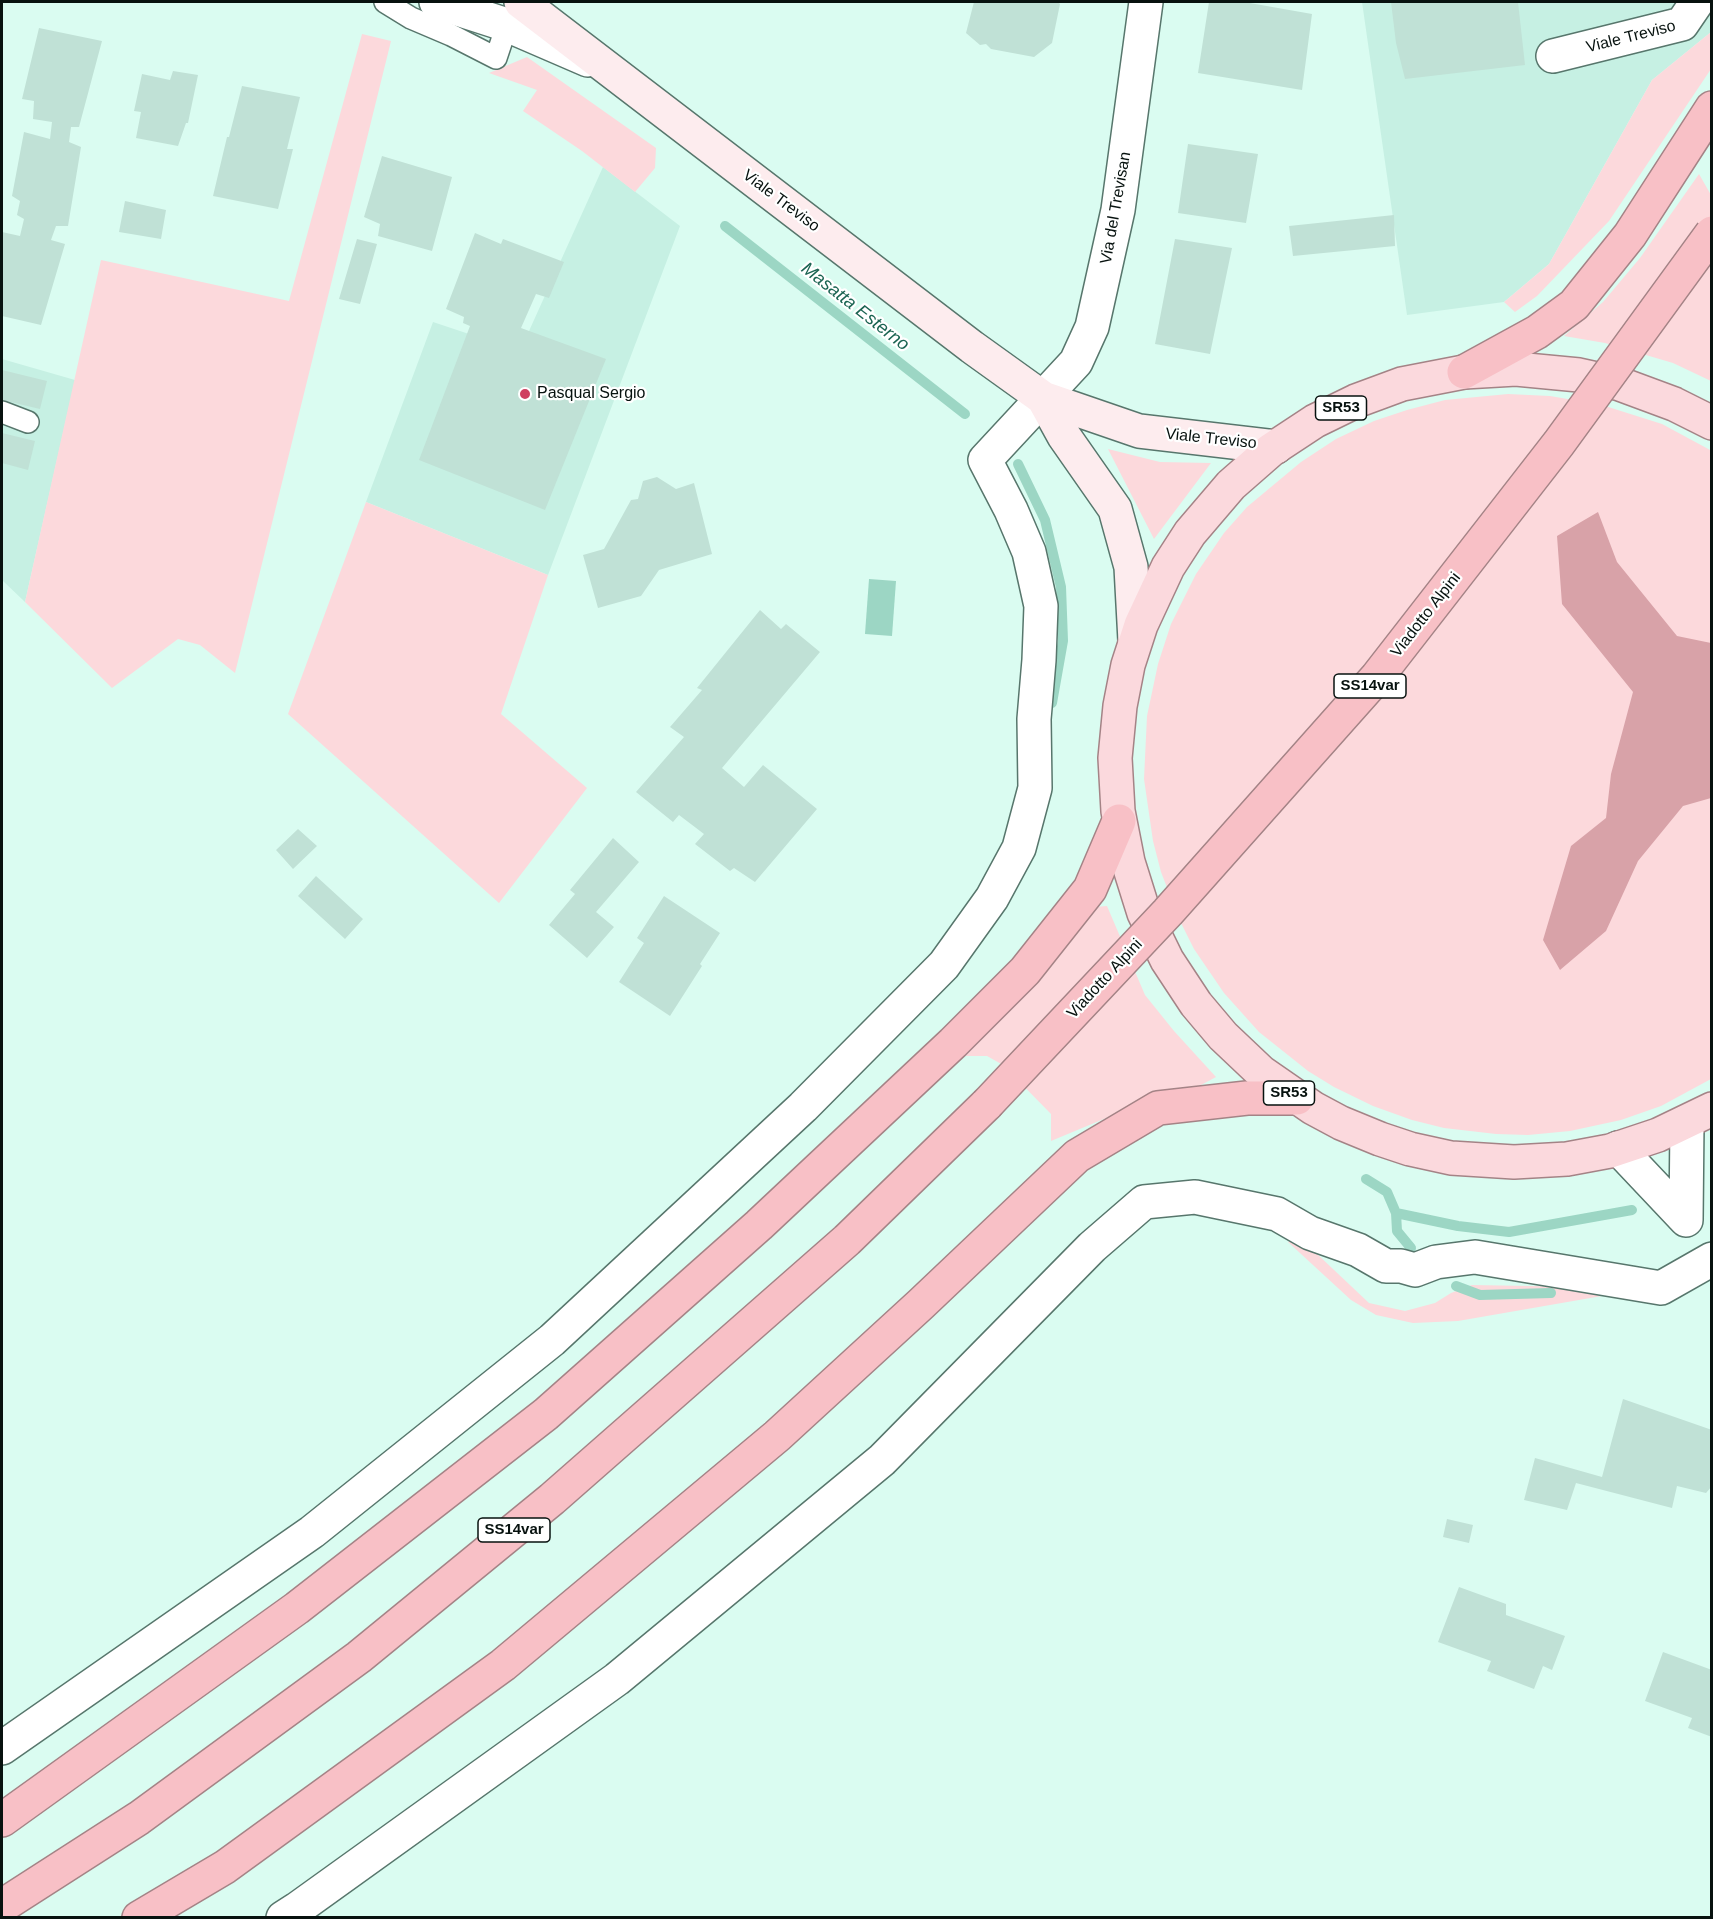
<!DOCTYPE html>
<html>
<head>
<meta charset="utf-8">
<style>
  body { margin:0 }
  #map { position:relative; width:1713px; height:1919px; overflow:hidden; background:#dafcf1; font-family:Arial,sans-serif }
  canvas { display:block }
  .frame { position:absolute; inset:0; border:3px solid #07120f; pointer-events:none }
</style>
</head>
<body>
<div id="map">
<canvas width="1713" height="1919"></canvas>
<div class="frame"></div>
</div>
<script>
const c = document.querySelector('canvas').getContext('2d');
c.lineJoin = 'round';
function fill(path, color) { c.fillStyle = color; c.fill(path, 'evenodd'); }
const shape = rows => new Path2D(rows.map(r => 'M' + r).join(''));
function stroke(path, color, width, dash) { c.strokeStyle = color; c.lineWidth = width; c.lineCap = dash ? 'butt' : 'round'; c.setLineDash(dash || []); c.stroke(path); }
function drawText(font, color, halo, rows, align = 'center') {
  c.font = font + ' Arial,sans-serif'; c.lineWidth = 4.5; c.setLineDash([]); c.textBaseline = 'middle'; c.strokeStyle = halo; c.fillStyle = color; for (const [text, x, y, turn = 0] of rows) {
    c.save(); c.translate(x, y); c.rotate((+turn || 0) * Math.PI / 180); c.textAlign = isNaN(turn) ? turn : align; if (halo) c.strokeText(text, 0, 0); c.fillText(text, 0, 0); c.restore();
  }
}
fill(shape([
  [1362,2,1711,2,1711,32,1652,80,1549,264,1504,302,1407,315],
  [603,167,680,226,548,575,366,502,433,322,520,351],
  [2,359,75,380,25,602,2,580]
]), '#c6f0e3');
fill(shape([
  [1711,32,1711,69,1609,221,1537,296,1515,312,1504,302,1549,264,1652,80],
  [362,34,391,41,235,673,200,645,178,639,112,688,25,602,101,260,289,301],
  [527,57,656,148,655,168,635,192,582,151,523,111,537,90,489,73],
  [1699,174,1711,195,1711,381,1673,363,1605,343,1564,336,1603,302,1640,258],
  [1508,394,1550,396,1602,405,1662,424,1712,451,1711,1079,1661,1106,1621,1120,1570,1131,1528,1135,1496,1134,1444,1128,1412,1120,1373,1106,1334,1087,1308,1071,1259,1032,1224,993,1194,949,1180,921,1161,872,1153,841,1144,779,1147,716,1158,664,1171,624,1196,574,1224,533,1247,507,1301,462,1336,439,1374,421,1407,410,1445,400],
  [1108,449,1160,462,1211,463,1154,539],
  [366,502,548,575,501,714,587,788,499,903,288,714],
  [1107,906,1145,995,1174,1031,1216,1077,1201,1085,1147,1101,1051,1141,1051,1114,1003,1065,987,1056,963,1056,1008,1008,1095,907],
  [1297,1235,1369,1303,1405,1311,1435,1303,1451,1293,1472,1285,1648,1288,1458,1321,1413,1323,1376,1315,1351,1300,1288,1242]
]), '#fcd9dc');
fill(shape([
  [1598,512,1617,562,1677,636,1711,643,1711,798,1683,806,1638,861,1606,931,1560,970,1543,940,1571,846,1606,818,1611,774,1633,692,1562,604,1557,536]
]), '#d8a2a8');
fill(shape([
  [869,579,896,581,892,636,865,634]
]), '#9cd6c4');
stroke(shape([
  [725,226,965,414],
  [1018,464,1045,520,1061,587,1063,641,1052,703],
  [1366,1179,1387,1192,1396,1213,1397,1231,1411,1248],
  [1396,1213,1458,1226,1509,1232,1632,1210],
  [1456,1286,1480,1295,1551,1293]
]), '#9cd6c4', 10);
fill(shape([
  [974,2,1058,2,1060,4,1052,43,1034,57,991,49,986,44,980,45,966,33],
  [1209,2,1244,2,1312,14,1302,90,1198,73],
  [1391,2,1518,2,1525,65,1405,79,1396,43],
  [39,28,102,41,79,127,71,127,69,142,81,147,68,226,56,226,51,240,65,244,41,325,2,316,2,232,20,236,24,219,17,215,20,201,12,196,24,132,50,139,52,122,33,119,34,101,22,99],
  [173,71,198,75,188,123,186,123,178,146,136,138,141,112,134,111,142,74,170,80],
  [242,86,300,97,287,149,293,149,278,209,213,196,227,137,229,137],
  [1188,144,1258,154,1246,223,1178,213],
  [382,156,452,177,432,251,378,236,380,224,364,217],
  [125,201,166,210,161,239,119,232],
  [1394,215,1395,246,1293,256,1289,226],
  [475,233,501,244,503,239,564,262,549,298,536,294,521,328,606,359,545,510,419,460,470,326,463,323,464,317,446,309],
  [357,239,377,244,360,304,339,299],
  [1175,239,1232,248,1210,354,1155,344],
  [2,370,47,381,40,409,2,400],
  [2,433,35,441,28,470,2,463],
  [657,477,676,489,694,483,712,554,659,570,641,596,598,608,583,555,604,549,631,500,638,499,643,481],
  [760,610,781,629,786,624,820,652,722,768,744,787,763,765,817,809,755,882,734,868,730,871,695,844,704,834,679,815,673,822,636,792,684,737,670,727,702,690,697,688],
  [298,829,317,846,293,869,276,850],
  [613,838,639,862,596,912,614,927,587,958,549,925,575,894,570,890],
  [316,876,363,919,345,939,298,896],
  [664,896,720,933,700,964,702,966,670,1016,619,982,644,943,637,938],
  [1623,1399,1712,1430,1712,1486,1706,1493,1677,1486,1672,1508,1576,1483,1567,1510,1524,1500,1535,1458,1602,1477],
  [1447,1519,1473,1525,1469,1543,1443,1537],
  [1459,1587,1506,1604,1506,1615,1565,1636,1552,1670,1543,1666,1534,1689,1487,1671,1491,1661,1438,1642],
  [1663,1652,1712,1670,1712,1737,1688,1728,1692,1718,1645,1701]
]), '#c0e1d6');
const lane = shape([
  [385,2,411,18,451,35,496,58,507,25],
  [2,412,28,422]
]);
const street = shape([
  [436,2,507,25,588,60],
  [1553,56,1682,24,1697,2],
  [1618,1148,1686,1220,1687,1123],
  [2,1748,312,1532,552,1340,803,1107,944,965,992,898,1019,848,1035,788,1034,719,1039,660,1041,606,1029,552,1011,510,985,460,1076,362,1092,327,1118,210,1146,2],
  [283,1918,297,1909,617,1679,882,1460,1092,1247,1144,1202,1195,1197,1277,1214,1310,1233,1358,1250,1386,1266,1401,1266,1415,1270,1436,1262,1475,1257,1661,1288,1712,1259]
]);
const secondary = shape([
  [521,2,972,347,1043,398,1139,431,1276,447],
  [1043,398,1064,436,1115,509,1131,567,1135,641]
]);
const primary = shape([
  [1712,423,1674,404,1620,384,1579,375,1516,369,1464,372,1402,384,1356,401,1315,421,1271,450,1231,485,1190,533,1168,567,1141,625,1128,665,1120,706,1115,758,1118,811,1128,862,1144,913,1167,960,1196,1004,1223,1036,1261,1072,1313,1108,1341,1123,1380,1139,1410,1149,1451,1158,1514,1162,1567,1159,1610,1151,1658,1135,1712,1109]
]);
const highway = shape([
  [1464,372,1537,332,1574,305,1630,235,1712,108],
  [2,1820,297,1608,546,1414,759,1225,953,1043,1025,971,1090,889,1119,821],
  [2,1906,139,1818,359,1657,552,1499,847,1240,987,1104],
  [139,1918,225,1867,503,1665,777,1436,921,1304,1077,1156,1158,1108,1247,1098,1297,1098]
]);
stroke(lane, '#57766c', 24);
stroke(street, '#57766c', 36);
stroke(secondary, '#57766c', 36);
stroke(primary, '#a48386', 36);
stroke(highway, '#a48386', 36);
stroke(lane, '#fff', 21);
stroke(street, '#fff', 33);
stroke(secondary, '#fdecee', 33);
stroke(primary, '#fbd9dd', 33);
stroke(highway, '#f8c0c6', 33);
const highwayBridge = shape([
  [987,1104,1168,912,1377,677,1559,443,1712,233]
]);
stroke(highwayBridge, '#a48386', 36, []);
stroke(highwayBridge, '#f8c0c6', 33);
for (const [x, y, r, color] of [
  [525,394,6,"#cf3f60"]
]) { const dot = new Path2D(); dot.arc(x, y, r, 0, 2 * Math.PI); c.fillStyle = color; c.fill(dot); stroke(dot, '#fff', 2); }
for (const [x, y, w] of [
  [1341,408,51],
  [1370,686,72],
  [1289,1093,51],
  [514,1530,72]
]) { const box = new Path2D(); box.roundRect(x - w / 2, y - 12, w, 24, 4.5); c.fillStyle = '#fff'; c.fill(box); stroke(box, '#07120f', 1.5); }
drawText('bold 15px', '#07120f', null, [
  ["SR53",1341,408],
  ["SS14var",1370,686],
  ["SR53",1289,1093],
  ["SS14var",514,1530]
]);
drawText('16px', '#07120f', '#fff', [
  ["Viale Treviso",1631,37,-14],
  ["Viale Treviso",781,201,37],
  ["Via del Trevisan",1116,208,-80],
  ["Viale Treviso",1211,439,6],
  ["Viadotto Alpini",1426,615,-52],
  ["Viadotto Alpini",1105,979,-47]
]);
drawText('16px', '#07120f', '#fff', [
  ["Pasqual Sergio",537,394]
], 'left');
drawText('italic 18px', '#1b6452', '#fff', [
  ["Masatta Esterno",855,307,38]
]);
</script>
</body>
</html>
